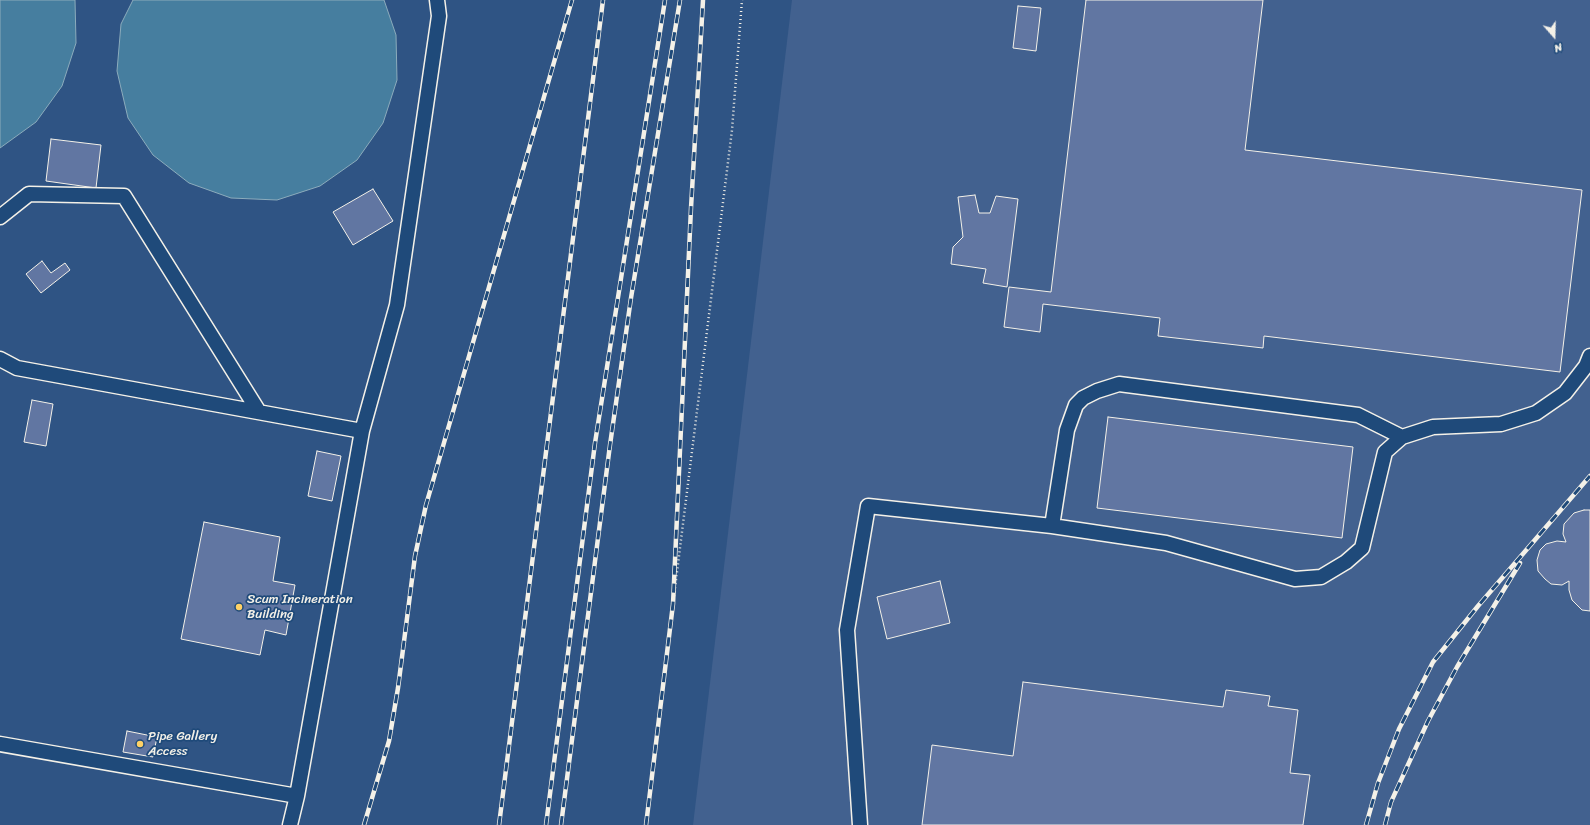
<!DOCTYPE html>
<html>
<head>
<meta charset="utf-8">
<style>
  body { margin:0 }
  #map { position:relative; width:1590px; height:825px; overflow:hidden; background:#2f5484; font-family:Sriracha,sans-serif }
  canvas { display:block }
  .north { position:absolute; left:1534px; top:16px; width:40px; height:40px; -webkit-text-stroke:3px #1f4a7a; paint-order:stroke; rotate:160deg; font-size:11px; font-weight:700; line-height:16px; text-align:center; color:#f4f1e8 }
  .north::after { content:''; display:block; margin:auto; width:14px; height:18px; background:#f4f1e8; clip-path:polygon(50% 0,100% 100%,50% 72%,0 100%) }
</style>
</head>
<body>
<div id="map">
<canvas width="1590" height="825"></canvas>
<div class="north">N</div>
</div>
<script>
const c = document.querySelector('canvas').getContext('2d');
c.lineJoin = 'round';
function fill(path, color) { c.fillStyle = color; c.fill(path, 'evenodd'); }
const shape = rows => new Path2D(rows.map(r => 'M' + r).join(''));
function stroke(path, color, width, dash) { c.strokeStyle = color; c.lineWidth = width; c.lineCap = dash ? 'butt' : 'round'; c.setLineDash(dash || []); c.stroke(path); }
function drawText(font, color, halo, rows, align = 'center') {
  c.font = font + ' Sriracha,sans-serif'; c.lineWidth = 3.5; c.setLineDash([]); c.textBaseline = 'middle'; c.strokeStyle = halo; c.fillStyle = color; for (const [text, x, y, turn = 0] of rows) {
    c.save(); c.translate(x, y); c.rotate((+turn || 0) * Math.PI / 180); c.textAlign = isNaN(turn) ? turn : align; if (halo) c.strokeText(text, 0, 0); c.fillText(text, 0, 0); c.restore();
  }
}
fill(shape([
  [792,0,1590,0,1590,825,693,825]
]), '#42618f');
const water = shape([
  [0,0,75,0,76,43,62,86,36,122,0,148,0,0],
  [133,0,384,0,396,35,397,80,383,123,357,160,320,186,277,200,231,198,189,183,153,155,128,118,117,71,121,24,133,0]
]);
fill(water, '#467e9f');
stroke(water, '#8cacbc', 1);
const building = shape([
  [1086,0,1263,0,1245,150,1582,190,1560,372,1264,336,1263,348,1158,336,1160,318,1043,304,1040,332,1004,327,1009,287,1051,292,1086,0],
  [1018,6,1041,8,1036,51,1013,48,1018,6],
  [51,139,101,145,96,188,46,181,51,139],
  [373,189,393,221,353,245,333,212,373,189],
  [975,195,979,213,990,213,996,196,1018,199,1007,287,983,283,986,269,951,264,953,247,963,237,958,197,975,195],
  [42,261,51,273,65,263,70,270,41,293,26,274,42,261],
  [32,400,53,404,46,446,24,442,32,400],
  [1108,417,1353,447,1342,538,1097,508,1108,417],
  [317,451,341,456,332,501,308,496,317,451],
  [1584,510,1590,510,1590,611,1582,610,1572,600,1569,590,1569,581,1562,585,1551,584,1545,579,1538,571,1537,560,1540,550,1546,544,1557,541,1566,542,1563,534,1564,524,1574,513,1584,510],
  [204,522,280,537,273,581,295,585,286,635,265,630,260,655,181,639,204,522],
  [940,581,950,623,887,639,877,597,940,581],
  [1023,682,1223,707,1226,690,1270,696,1268,706,1298,710,1290,773,1310,775,1303,825,922,825,932,745,1013,756,1023,682],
  [127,731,157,737,153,757,123,752,127,731]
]);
fill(building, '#6176a2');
stroke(building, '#f4f1e8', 1);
const service = shape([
  [0,217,29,194,124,196,259,412],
  [0,359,17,368,362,431,297,796,0,744],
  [362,431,397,305,439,16,437,0],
  [1052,526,1067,430,1076,405,1083,398,1097,391,1119,384,1358,415,1402,437],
  [290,825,297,796],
  [860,825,847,630,868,506,1052,526,1166,543,1295,579,1321,577,1346,562,1362,548,1385,452,1402,437,1433,427,1501,424,1536,413,1565,393,1586,366,1590,356]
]);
stroke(service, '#f4f1e8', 17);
stroke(shape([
  [673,604,732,130,742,0]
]), '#f4f1e8', 2.5, [1, 3]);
stroke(service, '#1f4a7a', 14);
const rail = shape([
  [364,825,389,741,398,688,415,556,426,505,572,0],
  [499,825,603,0],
  [546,825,595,443,665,0],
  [561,825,610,445,631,298,680,0],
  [646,825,673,604,691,208,703,0],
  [1366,825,1378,783,1399,729,1433,662,1478,606,1590,476],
  [1385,825,1391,802,1428,721,1457,667,1520,563]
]);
stroke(rail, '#f4f1e8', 4.5);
stroke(rail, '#1f4a7a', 3, [9]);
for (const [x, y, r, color] of [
  [239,607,4,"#ffd166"],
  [140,744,4,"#ffd166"]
]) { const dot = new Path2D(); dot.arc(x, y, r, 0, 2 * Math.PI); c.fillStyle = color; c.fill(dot); stroke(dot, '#1f4a7a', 1.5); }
drawText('13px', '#f4f1e8', '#1f4a7a', [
  ["Scum Incineration",247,600],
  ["Building",247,615],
  ["Pipe Gallery",148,737],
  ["Access",148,752]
], 'left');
</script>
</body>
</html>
